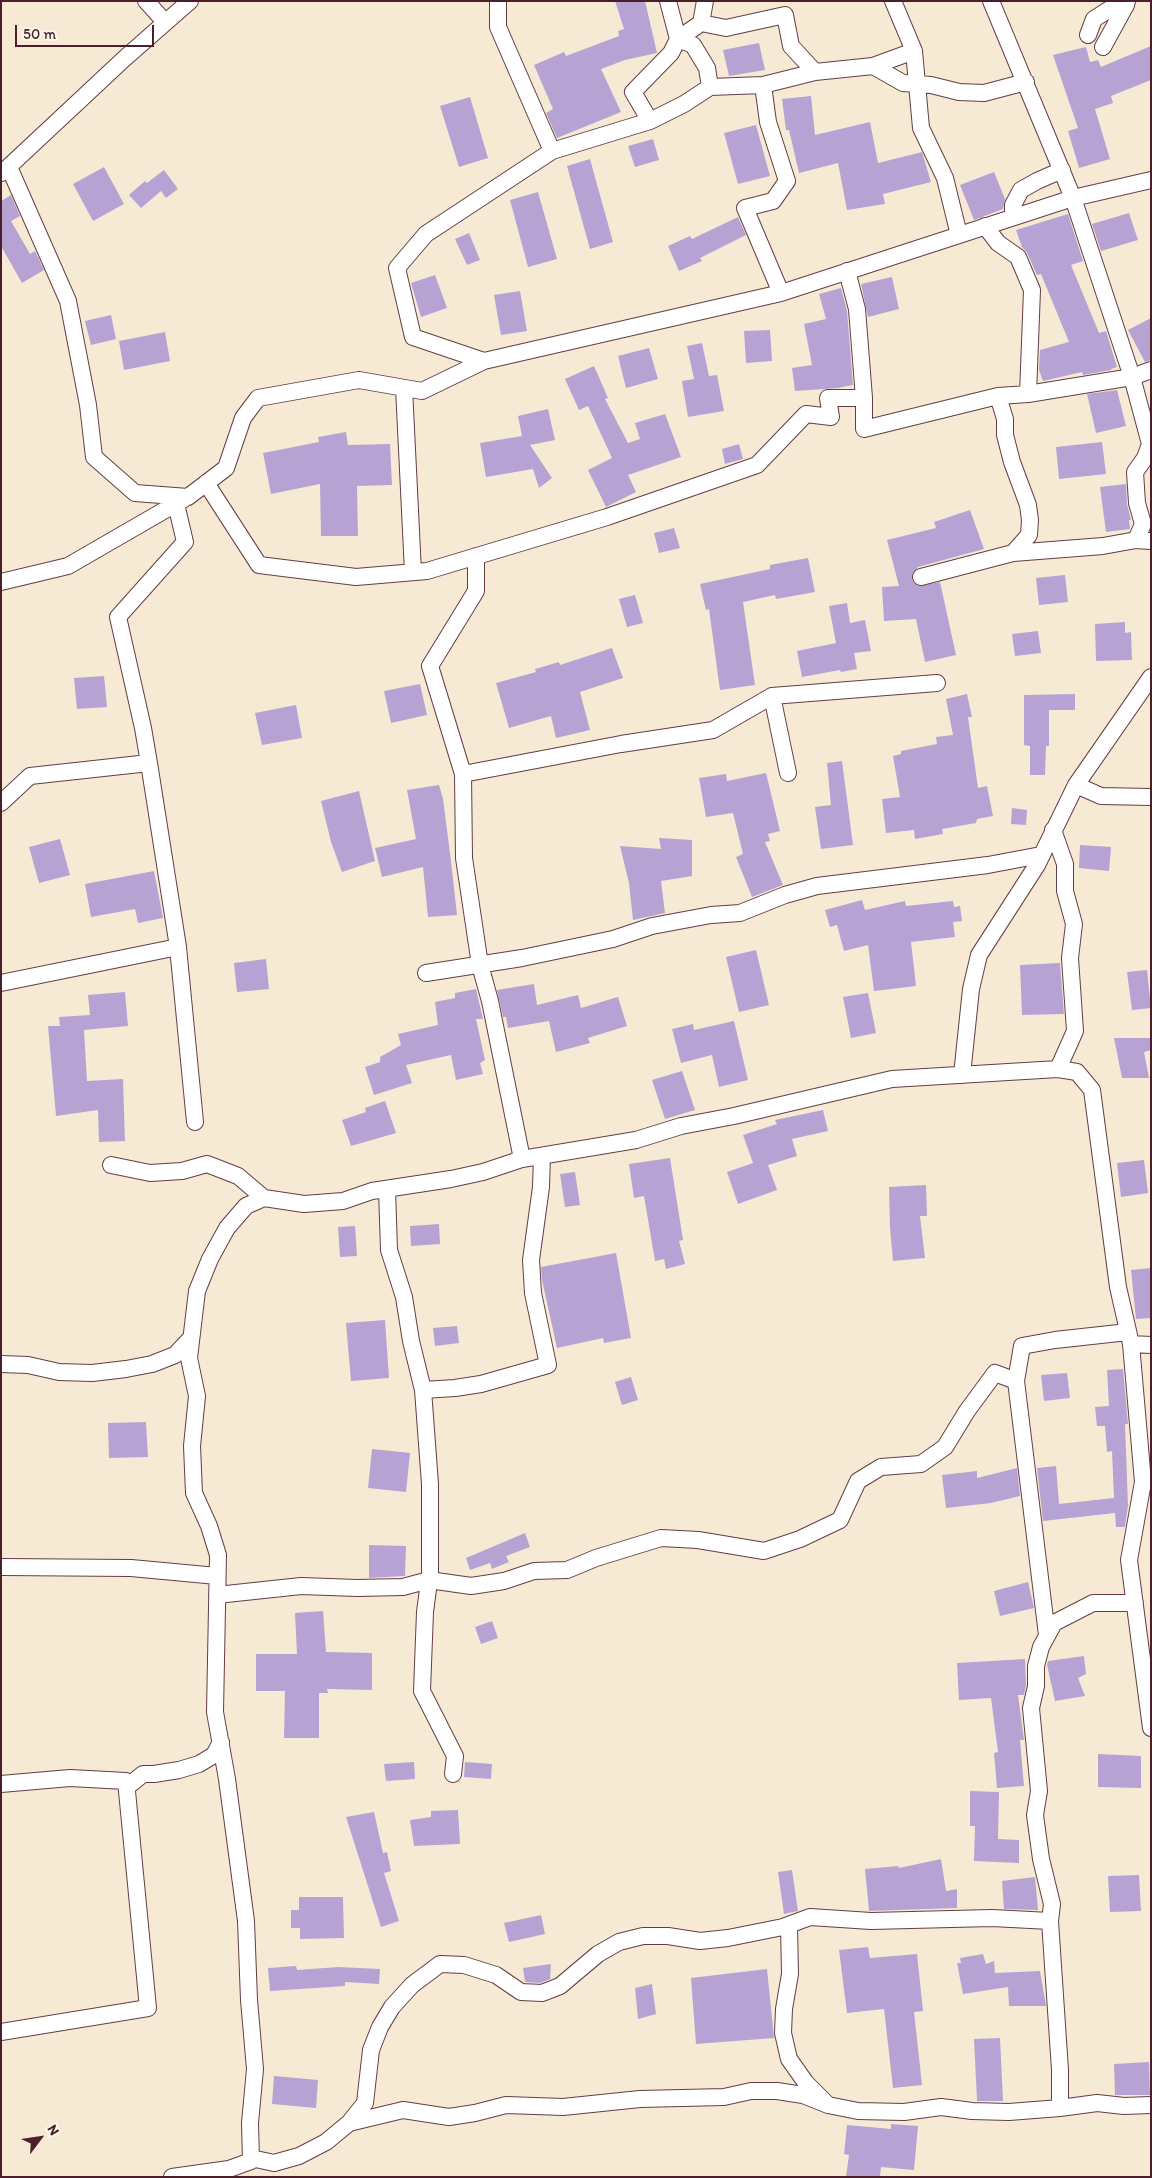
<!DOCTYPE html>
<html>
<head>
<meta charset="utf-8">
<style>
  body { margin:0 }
  #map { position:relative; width:1152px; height:2178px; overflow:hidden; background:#f7ead5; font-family:Itim,sans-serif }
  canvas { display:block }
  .frame { position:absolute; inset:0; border:2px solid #4a1f2b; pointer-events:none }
  .north { position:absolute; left:15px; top:2113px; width:50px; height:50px; -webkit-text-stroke:4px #fbf7ec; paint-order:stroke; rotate:59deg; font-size:14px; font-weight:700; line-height:20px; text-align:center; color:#4a1f2b }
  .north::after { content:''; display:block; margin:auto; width:18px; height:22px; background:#4a1f2b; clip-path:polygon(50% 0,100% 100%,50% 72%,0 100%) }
  .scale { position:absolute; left:15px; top:25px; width:139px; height:22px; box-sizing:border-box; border:2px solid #4a1f2b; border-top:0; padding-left:6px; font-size:15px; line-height:18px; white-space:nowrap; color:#4a1f2b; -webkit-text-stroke:4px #fbf7ec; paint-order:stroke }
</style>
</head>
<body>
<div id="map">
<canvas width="1152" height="2178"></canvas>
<div class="frame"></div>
<div class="north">N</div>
<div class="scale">50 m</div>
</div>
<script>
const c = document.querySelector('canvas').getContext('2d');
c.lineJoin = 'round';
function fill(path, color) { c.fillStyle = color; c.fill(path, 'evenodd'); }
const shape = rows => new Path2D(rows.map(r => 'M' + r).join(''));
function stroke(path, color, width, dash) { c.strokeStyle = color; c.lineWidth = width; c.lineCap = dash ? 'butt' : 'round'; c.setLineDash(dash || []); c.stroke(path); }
fill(shape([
  [615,1,645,1,657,53,625,60,601,69,621,112,557,138,546,113,553,109,534,65,564,52,566,56,619,36,618,31,624,29],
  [759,43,765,70,729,76,723,50],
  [1151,46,1151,80,1111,96,1113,103,1095,109,1110,159,1079,168,1068,131,1078,128,1053,55,1086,47,1090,62,1098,60,1101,67],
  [811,96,815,135,870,122,878,163,922,152,931,182,883,194,885,204,847,210,838,163,799,173,789,130,786,130,782,99],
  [470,97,488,158,459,167,440,106],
  [756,125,770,176,738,184,724,133],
  [653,139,659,160,635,167,628,146],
  [590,159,613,242,590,249,567,166],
  [104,167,124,204,93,221,73,184],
  [164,170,178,189,166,198,161,191,141,208,129,195,145,181,147,183],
  [994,172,1005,199,1003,209,974,220,960,185],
  [538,192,557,259,528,267,510,200],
  [11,195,20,216,11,221,30,254,35,251,44,270,22,283,1,246,1,201],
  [1129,213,1138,240,1101,251,1092,224],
  [1068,214,1083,261,1071,265,1099,333,1106,331,1117,367,1111,369,1111,370,1083,375,1082,372,1043,381,1039,370,1040,350,1069,342,1041,274,1037,275,1027,253,1022,247,1016,230],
  [738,217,746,235,700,258,702,261,679,271,668,246,690,236,692,239],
  [469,233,480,260,467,265,455,239],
  [435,275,447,308,421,317,411,283],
  [892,277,899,309,868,317,861,284],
  [841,288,847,311,853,385,838,388,795,391,792,368,812,365,804,324,826,319,819,294],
  [520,291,527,331,501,335,494,295],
  [111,315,116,339,91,345,85,321],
  [1151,318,1151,360,1145,362,1128,330],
  [770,330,772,361,746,363,744,331],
  [165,332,170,361,124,370,119,341],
  [702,343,709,376,717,375,724,411,688,417,682,381,694,379,687,346],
  [649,348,658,379,626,388,618,356],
  [594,366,608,398,605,399,628,443,640,439,635,423,665,414,681,457,628,475,636,492,606,507,588,470,612,458,588,406,579,410,565,379],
  [1117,390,1126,426,1096,433,1087,394],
  [548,409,555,440,530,445,552,478,539,488,533,469,486,477,480,443,522,436,518,416],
  [346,432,348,445,390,444,392,485,357,486,358,536,321,536,320,484,271,494,263,453,319,442,318,437],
  [1102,442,1106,474,1059,479,1056,447],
  [739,444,743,459,725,464,722,449],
  [1126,484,1127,504,1131,520,1129,520,1130,529,1106,532,1100,487],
  [970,510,984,549,918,567,912,574,912,580,918,586,940,582,956,655,925,662,916,619,884,621,882,587,899,586,887,540,936,528,934,522],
  [674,528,680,548,659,553,654,533],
  [808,558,815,592,776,599,775,595,743,602,755,685,720,690,709,609,706,610,700,584,770,569,770,565],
  [1065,575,1068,602,1039,605,1036,578],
  [635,595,643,623,627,627,619,599],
  [847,603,850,623,865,620,871,651,854,653,857,669,841,672,840,670,802,677,797,651,836,643,829,606],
  [1125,622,1125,633,1131,632,1132,660,1096,661,1095,624],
  [1038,631,1041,653,1015,656,1012,634],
  [612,648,623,678,580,692,590,730,556,738,551,716,509,728,496,683,536,672,535,669,559,662,560,665],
  [104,676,107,707,77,709,74,678],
  [420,684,427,715,391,723,384,691],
  [967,694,972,717,968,717,978,788,987,786,993,816,977,819,976,823,942,829,943,834,915,839,914,830,886,833,882,799,900,797,893,756,901,754,901,751,937,744,936,737,953,735,946,699],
  [1075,694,1075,710,1049,710,1049,746,1046,746,1045,775,1030,775,1030,746,1024,745,1024,695],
  [296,705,302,738,262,745,255,713],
  [842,761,853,845,821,849,815,807,831,805,827,763],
  [766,773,780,831,768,834,770,841,765,842,783,885,752,897,736,857,743,854,733,813,706,817,699,778,726,774,727,781],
  [439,785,443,799,451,861,457,915,428,917,423,867,382,877,375,848,416,839,407,790],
  [359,791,375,861,342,872,331,842,321,801],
  [1012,808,1027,810,1026,825,1011,824],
  [659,838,692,840,692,876,661,881,665,913,633,920,629,883,620,846,661,849],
  [60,839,70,875,39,883,29,847],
  [1080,845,1111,847,1109,871,1079,868],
  [154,871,163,918,138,923,135,909,91,917,85,884],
  [862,900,865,910,905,901,906,906,953,901,954,907,960,906,962,921,953,922,955,937,911,942,916,986,874,991,868,945,844,951,837,925,830,927,825,910],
  [756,950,769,1005,739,1012,726,957],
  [266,959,269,989,237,992,234,963],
  [1060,963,1064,1014,1022,1015,1020,965],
  [1147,970,1151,1008,1132,1010,1127,972],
  [534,984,537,1005,578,995,581,1008,618,997,627,1026,588,1038,590,1043,556,1052,549,1021,508,1028,506,1017,503,1017,497,990],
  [476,989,483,1019,476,1019,485,1060,480,1063,483,1074,456,1080,451,1055,406,1065,412,1083,374,1095,365,1067,380,1062,380,1057,401,1045,398,1034,438,1025,435,1002,455,998,455,993],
  [125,992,128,1026,84,1030,87,1081,123,1079,125,1141,99,1142,98,1110,56,1116,48,1026,60,1026,59,1017,90,1015,88,995],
  [868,993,876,1033,851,1038,843,997],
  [734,1021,748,1080,719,1087,712,1055,681,1063,672,1029,693,1024,694,1030],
  [1114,1038,1151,1038,1151,1050,1144,1052,1149,1078,1122,1078],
  [682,1071,695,1110,665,1119,652,1080],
  [385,1101,396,1133,351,1146,342,1120,366,1112,365,1108],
  [823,1110,828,1131,792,1139,797,1156,768,1165,777,1190,738,1204,727,1172,753,1163,743,1135,777,1124,775,1120],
  [670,1158,683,1240,679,1241,685,1264,666,1269,664,1259,655,1261,644,1196,634,1198,629,1164],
  [1144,1160,1148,1193,1121,1197,1117,1163],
  [575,1172,580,1205,565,1207,560,1174],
  [926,1185,927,1216,920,1216,925,1258,893,1261,890,1228,889,1187],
  [439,1224,440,1244,411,1246,410,1226],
  [355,1226,357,1256,340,1257,338,1227],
  [616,1253,631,1338,604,1343,603,1338,557,1348,542,1280,541,1267],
  [1151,1268,1151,1318,1136,1319,1131,1270],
  [385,1320,389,1378,351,1381,346,1323],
  [457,1326,459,1343,435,1346,433,1328],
  [1123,1369,1128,1424,1125,1424,1128,1506,1125,1527,1116,1527,1115,1513,1043,1521,1037,1468,1056,1466,1059,1504,1114,1498,1112,1451,1107,1452,1105,1426,1097,1426,1095,1407,1109,1406,1107,1370],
  [1067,1373,1070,1398,1044,1401,1041,1375],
  [631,1377,638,1400,622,1405,615,1382],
  [146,1422,148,1457,109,1458,108,1423],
  [372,1449,410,1453,406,1492,368,1488],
  [1017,1468,1020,1496,991,1503,946,1508,942,1475,977,1471,977,1478],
  [525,1533,530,1547,506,1556,509,1562,492,1569,490,1563,470,1570,466,1558],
  [369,1545,406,1546,405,1576,369,1578],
  [1028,1582,1034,1608,1000,1616,994,1591],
  [323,1611,326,1652,372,1653,372,1690,327,1689,328,1693,319,1693,319,1738,284,1738,285,1691,256,1691,256,1654,297,1654,295,1613],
  [492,1621,498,1638,481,1644,475,1627],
  [1084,1656,1086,1674,1078,1678,1085,1696,1055,1701,1047,1665,1048,1661],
  [1025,1659,1026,1685,1024,1695,1018,1695,1024,1740,1020,1740,1024,1786,997,1788,994,1753,998,1752,991,1698,959,1700,957,1663],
  [1098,1754,1141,1756,1141,1788,1098,1787],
  [414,1762,415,1779,386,1781,384,1764],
  [465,1762,492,1764,491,1779,464,1777],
  [970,1791,999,1792,998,1839,1019,1840,1019,1863,974,1861,975,1826,970,1826],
  [458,1810,460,1844,414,1846,410,1820,431,1817,431,1811],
  [374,1812,383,1853,387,1852,391,1871,384,1873,399,1921,381,1927,346,1817],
  [941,1859,946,1891,957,1889,957,1908,869,1911,865,1869,898,1866,899,1868],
  [792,1870,798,1911,784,1914,778,1872],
  [1139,1875,1141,1911,1110,1912,1108,1876],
  [1035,1877,1038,1910,1004,1909,1002,1881],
  [299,1897,343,1897,344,1938,300,1939,300,1928,291,1928,291,1910,299,1910],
  [541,1915,545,1934,509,1942,504,1923],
  [868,1947,870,1958,917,1954,923,2011,914,2012,922,2085,893,2088,884,2009,847,2013,839,1950],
  [983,1954,986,1964,994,1961,995,1973,1040,1971,1046,2006,1009,2006,1008,1987,963,1994,957,1963,961,1963,960,1958],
  [551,1964,550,1979,540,1983,525,1982,523,1968],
  [296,1966,297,1970,338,1967,380,1969,379,1984,345,1982,345,1986,270,1991,268,1968],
  [767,1969,774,2038,696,2044,691,1978],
  [652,1984,656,2014,638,2019,635,1988],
  [1000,2038,1003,2101,977,2101,974,2039],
  [1149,2062,1150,2095,1115,2095,1114,2064],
  [274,2076,318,2080,316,2108,272,2104],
  [891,2124,918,2126,914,2170,881,2167,880,2177,846,2177,849,2155,844,2154,847,2125,891,2129]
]), '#b7a3d3');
const street = shape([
  [146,1,165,22],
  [498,1,498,27,552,151,650,121,684,104,710,87,707,68,693,45,678,39,671,53,633,92,650,121],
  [668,1,678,39,701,23,705,1],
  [893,1,914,51,921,128,945,178,959,235],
  [701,23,726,28,785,15,791,46,815,72],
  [1088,35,1094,19,1113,7,1126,5,1127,1],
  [1103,47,1126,5],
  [873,66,914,51],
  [710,87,763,85],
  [552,151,426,234,397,268,413,337,484,361,781,293,1073,198,991,1],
  [9,167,68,301,88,405,94,457,135,493,188,497,226,468,243,418,258,398,359,380,422,391,484,361],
  [2,173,125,58,190,1],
  [1013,217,1013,205,1021,190,1037,181,1062,170],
  [985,226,998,243,1018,257,1032,290,1028,394],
  [847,271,857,309,864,398],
  [781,293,745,208,773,201,787,181,768,122,763,85,815,72,873,66,903,83,931,85,959,92,984,93,1026,82],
  [404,388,413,572],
  [206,483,259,565,356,577,427,571,607,517,757,465,806,414,831,417,828,398,864,398,864,429,998,396,1028,394,1132,377,1073,198,1151,180],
  [1136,540,1143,524,1137,503,1135,472,1145,458,1150,444,1132,377,1151,370],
  [1013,553,1103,546,1136,540,1151,541],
  [476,556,476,591,430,666,463,774,621,744,713,730,772,696,937,683],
  [921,577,1013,553,1029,535,1030,520,1028,505,1012,462,1005,435,1005,419,998,396],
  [1,582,68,566,184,499],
  [772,696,788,773],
  [149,763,178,947,195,1122],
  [463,774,464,858,480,965,490,1001,522,1159,636,1140,681,1126,734,1116,892,1079,1058,1069,1077,1072,1092,1090,1118,1287,1131,1344],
  [1076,785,1101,796,1151,797],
  [1,803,30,776,149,763,143,728,118,617,185,542,176,504],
  [1053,830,1065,864,1065,891,1074,924,1070,958,1075,1031,1058,1069],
  [426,973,522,958,613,939,652,926,711,915,740,913,785,895,817,886,988,865,1041,855],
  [1,983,178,947],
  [962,1075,971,989,979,955,1037,865,1076,785,1151,677],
  [111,1165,150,1173,182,1171,207,1164,238,1176,264,1198,304,1204,343,1201,372,1191,451,1179,483,1172,522,1159],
  [387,1189,389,1250,404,1297,411,1341,423,1390,455,1388,481,1384,548,1365,533,1293,531,1260,541,1187,542,1156],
  [1151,1345,1131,1344,1143,1482,1129,1560,1151,1728],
  [1,1364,28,1365,59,1372,92,1373,126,1369,152,1364,175,1355,191,1338],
  [423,1390,430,1484,430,1574,425,1612,422,1691,455,1756,453,1774],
  [1,1567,131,1568,217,1576],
  [217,1595,301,1586,357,1588,403,1587,429,1580,471,1586,504,1581,534,1571,567,1570,596,1558,661,1538,698,1540,764,1551,800,1539,840,1520,858,1481,881,1467,921,1464,945,1447,967,1411,995,1373,1016,1381],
  [1047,1635,1016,1381,1022,1346,1055,1340,1128,1332],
  [1,1784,70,1778,126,1781,148,2008,1,2032],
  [127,1787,143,1774,154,1774,179,1770,199,1764,214,1755,221,1742],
  [1050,1921,1052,1904,1041,1859,1035,1815,1039,1791,1031,1708,1036,1686,1036,1666,1041,1647,1054,1623,1093,1603,1135,1603],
  [789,1925,790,1974,784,2009,783,2033,789,2059,806,2083,828,2105,858,2111,904,2112,941,2107,972,2111,1009,2112,1060,2108],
  [349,2123,403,2110,449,2117,475,2113,506,2105,563,2107,640,2099,724,2097,751,2091,777,2091,803,2095,828,2105],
  [251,2158,274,2163,299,2156,326,2142,349,2123,365,2103,371,2050,380,2027,392,2007,412,1985,440,1964,464,1965,496,1975,521,1992,542,1993,560,1986,598,1954,619,1942,643,1936,668,1936,700,1941,728,1938,783,1927,810,1917,871,1921,992,1918,1050,1921,1060,2070,1060,2108,1097,2103,1124,2106,1151,2105],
  [172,2177,229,2169,251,2161,250,2123,255,2069,249,2000,246,1921,227,1779,215,1712,218,1555,209,1526,194,1493,192,1446,197,1396,189,1358,197,1291,210,1259,227,1228,246,1206,264,1198]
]);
stroke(street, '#643d44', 18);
stroke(street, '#fff', 16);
</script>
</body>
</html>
